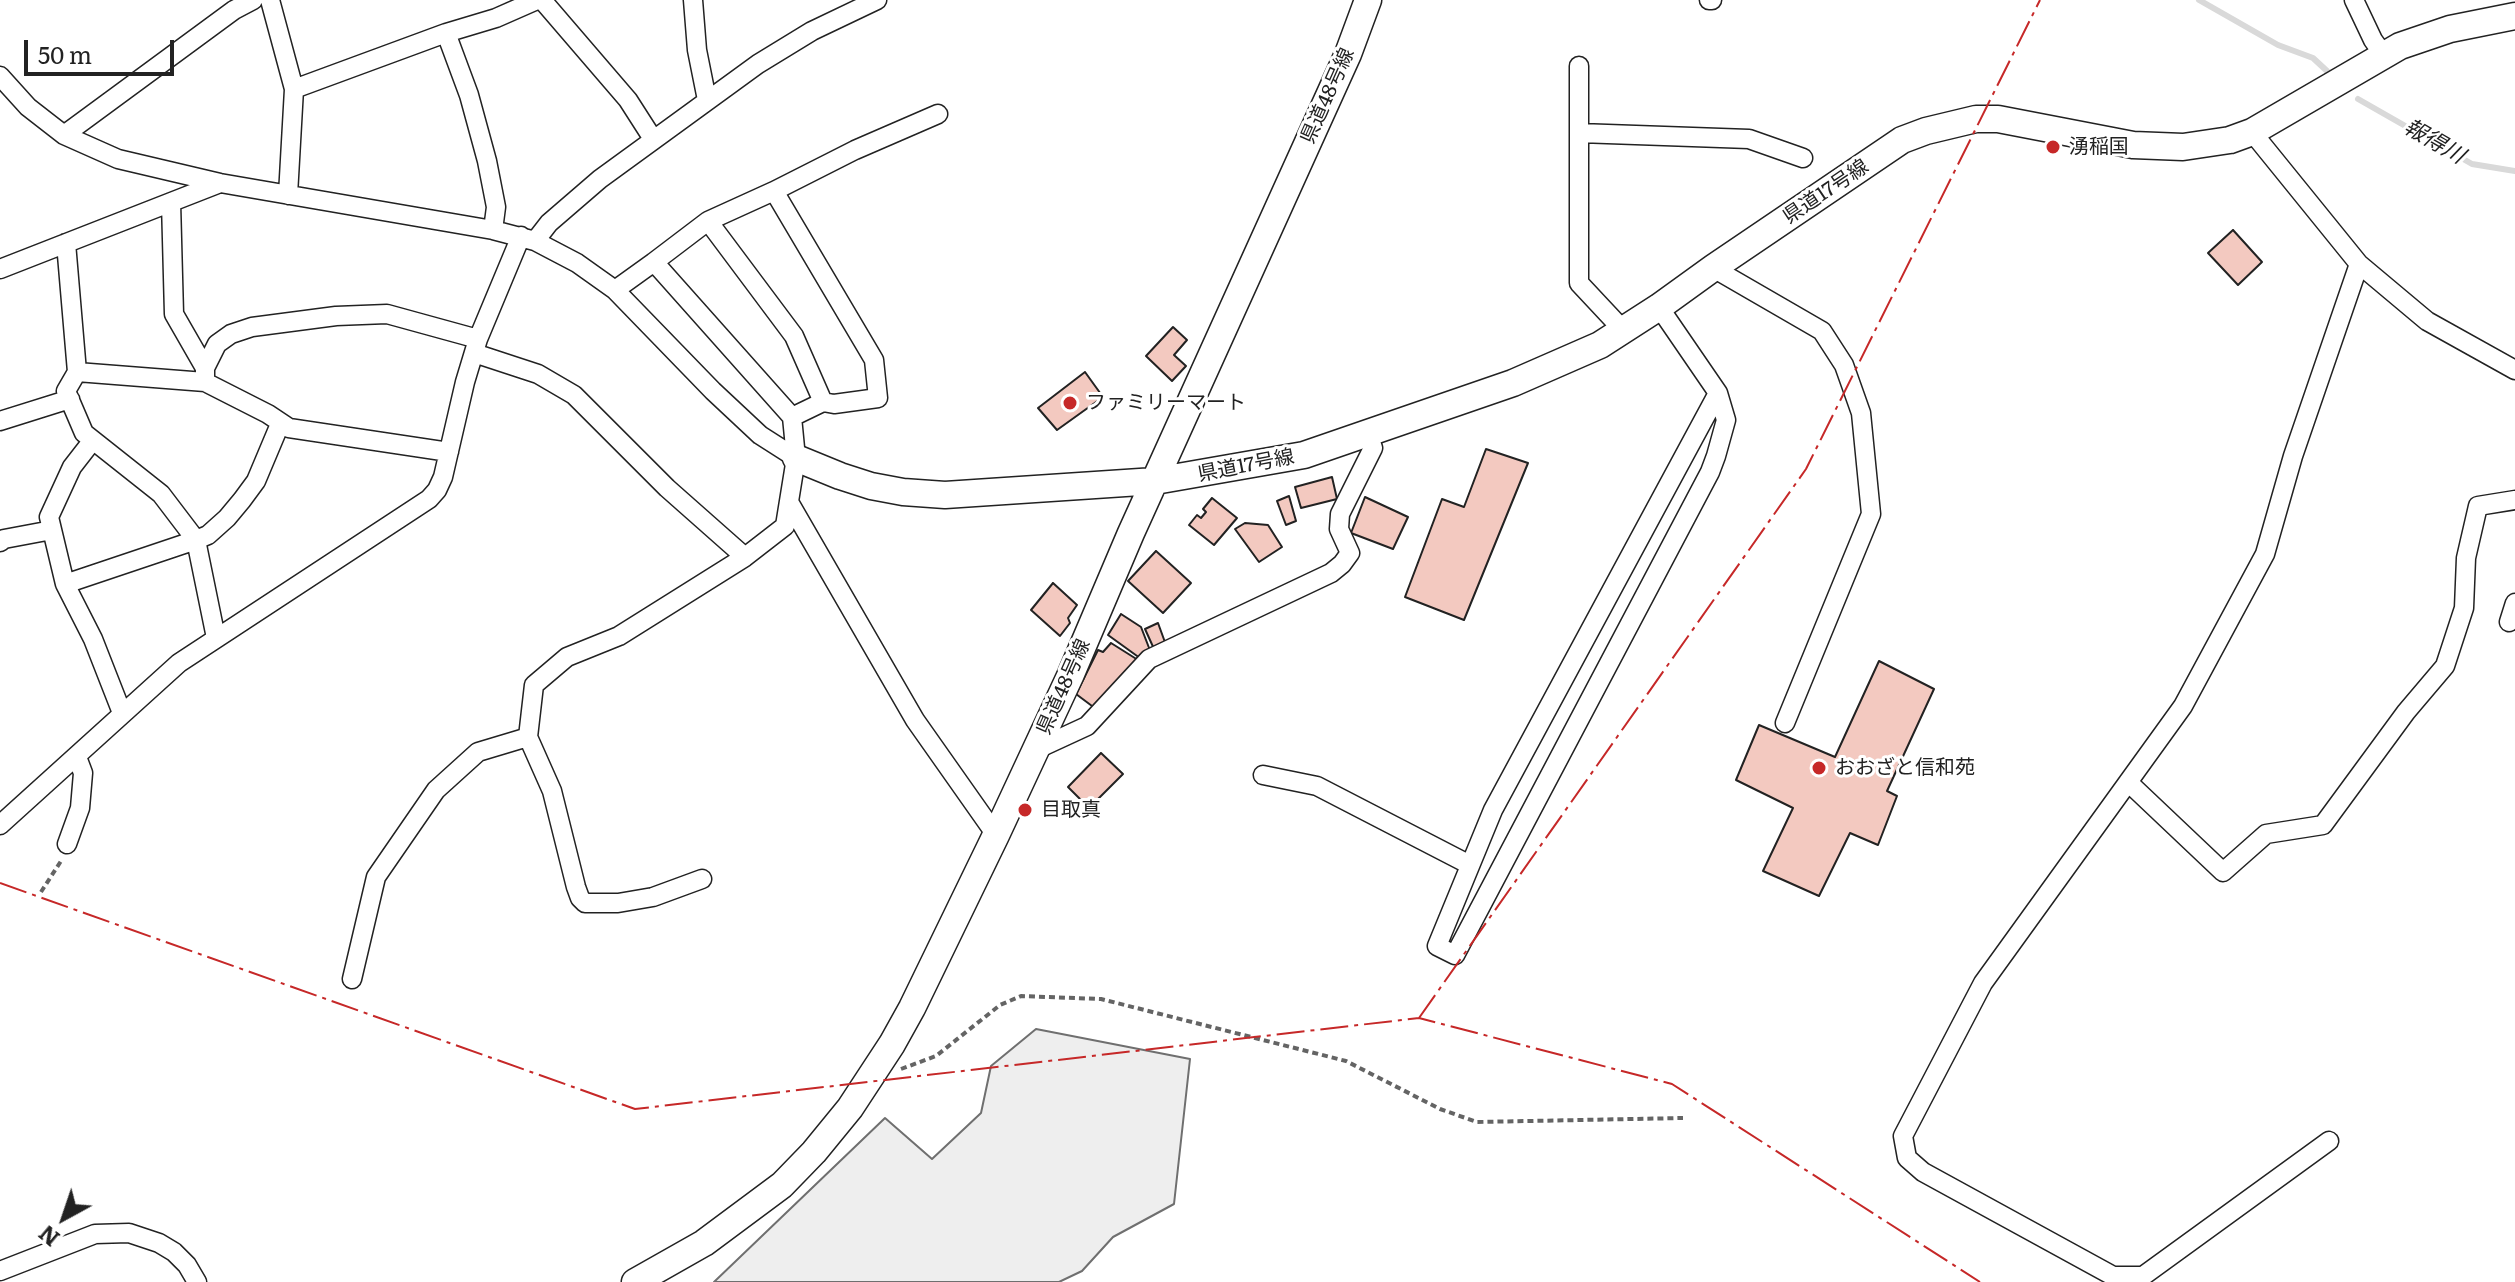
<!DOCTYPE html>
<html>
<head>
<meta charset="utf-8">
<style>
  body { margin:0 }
  #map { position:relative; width:2515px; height:1282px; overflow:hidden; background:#fff; font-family:Literata,serif }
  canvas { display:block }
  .north { position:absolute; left:24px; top:1178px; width:80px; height:80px; -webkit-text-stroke:6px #fff; paint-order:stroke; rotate:220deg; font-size:22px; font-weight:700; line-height:32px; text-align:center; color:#222 }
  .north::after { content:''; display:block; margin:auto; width:28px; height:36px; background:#222; clip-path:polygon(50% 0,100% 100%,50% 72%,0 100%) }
  .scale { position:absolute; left:24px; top:40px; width:150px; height:36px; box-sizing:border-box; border:4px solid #222; border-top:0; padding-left:10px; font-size:24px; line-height:28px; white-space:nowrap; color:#222; -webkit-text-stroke:6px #fff; paint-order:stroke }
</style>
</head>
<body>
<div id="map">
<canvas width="2515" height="1282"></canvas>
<div class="north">N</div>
<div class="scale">50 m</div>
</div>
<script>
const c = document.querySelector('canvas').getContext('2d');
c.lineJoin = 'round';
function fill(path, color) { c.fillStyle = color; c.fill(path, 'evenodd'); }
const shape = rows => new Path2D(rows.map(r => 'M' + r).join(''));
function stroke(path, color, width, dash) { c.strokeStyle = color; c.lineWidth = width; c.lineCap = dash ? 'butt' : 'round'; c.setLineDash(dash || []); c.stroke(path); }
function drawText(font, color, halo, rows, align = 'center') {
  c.font = font + ' Literata,"Noto Sans JP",serif'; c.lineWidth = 6; c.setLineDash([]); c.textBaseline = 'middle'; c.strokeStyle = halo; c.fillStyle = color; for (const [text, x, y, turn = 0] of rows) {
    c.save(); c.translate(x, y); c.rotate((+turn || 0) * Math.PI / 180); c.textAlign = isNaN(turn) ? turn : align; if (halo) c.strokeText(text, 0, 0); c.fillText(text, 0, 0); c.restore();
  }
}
const green = shape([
  [1036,1029,1190,1059,1174,1204,1113,1237,1082,1271,1059,1282,714,1282,885,1118,932,1159,981,1113,991,1066,1036,1029]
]);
fill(green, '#eee');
stroke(green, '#6f6f6f', 2);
stroke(shape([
  [2199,0,2278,45,2313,58,2327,71],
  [2358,99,2472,164,2515,171]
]), '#d9d9d9', 6);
const building = shape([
  [2233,230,2262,262,2238,285,2208,253,2233,230],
  [1173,327,1187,340,1174,355,1186,366,1172,381,1146,356,1173,327],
  [1085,372,1103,397,1057,430,1038,408,1085,372],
  [1486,449,1528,463,1464,620,1405,597,1442,499,1464,507,1486,449],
  [1332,477,1337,499,1301,508,1295,487,1332,477],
  [1289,496,1296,521,1286,525,1277,501,1289,496],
  [1365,497,1408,517,1393,549,1351,533,1365,497],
  [1212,498,1237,518,1214,545,1189,525,1197,515,1201,518,1206,512,1203,509,1212,498],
  [1245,523,1268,525,1282,547,1259,562,1235,529,1245,523],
  [1156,551,1191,583,1163,613,1128,581,1156,551],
  [1053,583,1077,605,1068,618,1070,623,1060,636,1031,610,1053,583],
  [1121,614,1141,627,1151,653,1144,661,1108,635,1121,614],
  [1158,623,1170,656,1159,660,1145,629,1158,623],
  [1111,643,1138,660,1096,709,1076,694,1098,650,1103,652,1111,643],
  [1879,661,1934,689,1887,791,1897,796,1878,845,1850,833,1819,896,1763,871,1793,808,1736,780,1759,725,1835,757,1879,661],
  [1101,753,1123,774,1089,808,1068,787,1101,753]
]);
fill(building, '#f3c9c0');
stroke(building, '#222', 2);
const street = shape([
  [270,0,294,89,446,33],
  [542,0,628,100,653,139],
  [693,0,697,50,707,100],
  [1709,0,1712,0],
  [2354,0,2373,40,2383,54],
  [1579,66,1579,283,1623,330],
  [0,76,28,107,64,135,118,159,220,183,493,230,535,241,577,263,615,290,713,391,760,435,796,458],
  [2252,132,2359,264,2427,321,2515,370],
  [1579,133,1749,139,1803,158],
  [64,135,234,10,253,0],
  [774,191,855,150,938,114],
  [288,195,294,89],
  [171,202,174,314,205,368,217,344,231,334,252,327,336,316,387,314,478,339],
  [708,221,774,191,874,360,878,398,834,404,823,402],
  [493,230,496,207,487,161,469,95,446,33,496,18,537,0],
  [535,241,549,223,600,179,758,64,812,31,877,0],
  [66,243,77,372,205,382,205,368],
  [1713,268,1822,331,1844,365,1861,413,1871,514,1785,723],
  [0,269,220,183],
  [615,290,654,262],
  [1659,307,1718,393,1726,420,1716,456,1710,472,1455,955,1437,946,1493,810,1718,393],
  [474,353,538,374,574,395,667,488,745,557],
  [77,372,66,391,84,433,161,494,196,540,208,535,227,518,242,500,256,481,280,424],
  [205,382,268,414,289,428,449,452],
  [0,421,70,399],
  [789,502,915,720,996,835],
  [0,542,4,539,52,530],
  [65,584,49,517,72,467,93,440],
  [2509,622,2515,603],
  [122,713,93,639,65,584,196,540,216,638],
  [528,737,552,791,576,887,580,898,585,903,618,903,653,897,702,879],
  [1035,750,1087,726,1149,659,1331,573,1342,564,1350,553,1339,529,1340,514,1373,448,1368,433],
  [1263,775,1317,786,1470,865],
  [2128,782,2223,872,2266,834,2323,825,2406,712,2445,666,2464,608,2466,558,2478,506,2515,500],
  [0,825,179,663,429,499,437,490,443,477,465,382,478,339,521,236],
  [67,844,80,808,83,773,77,757],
  [352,979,376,877,436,790,478,752,528,737,534,685,567,657,619,636,745,557,785,526,796,458,792,417,654,262,708,221,794,336,823,402,792,417],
  [2329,1141,2143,1276,2113,1276,1923,1172,1907,1158,1903,1136,1983,983,2183,706,2265,554,2293,456,2359,264],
  [0,1271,95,1234,129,1233,159,1243,174,1252,187,1265,197,1282]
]);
const secondary = shape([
  [796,458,840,476,871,486,903,492,945,495,1155,481,1304,455,1513,383,1600,345,1659,307,1713,268,1902,140,1926,131,1976,119,1998,119,2133,145,2183,147,2230,140,2252,132,2400,46,2450,29,2515,16],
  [635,1282,704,1243,782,1185,814,1152,850,1108,892,1044,912,1008,996,835,1071,674,1131,533,1348,54,1368,0]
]);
stroke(street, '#222', 21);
stroke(secondary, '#222', 29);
stroke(shape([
  [41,892,61,861],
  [901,1069,936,1056,1000,1005,1021,996,1101,999,1346,1061,1440,1109,1477,1122,1683,1118]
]), '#646464', 4, [6, 4]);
stroke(street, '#fff', 18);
stroke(secondary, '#fff', 26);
stroke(shape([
  [0,883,635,1109,1419,1018,1672,1084,1980,1282],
  [1419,1018,1806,469,2040,0]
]), '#c62828', 2, [28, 6, 4, 6]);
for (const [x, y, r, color] of [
  [2053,147,8,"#c62828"],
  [1070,403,8,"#c62828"],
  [1819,768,8,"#c62828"],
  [1025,810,8,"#c62828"]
]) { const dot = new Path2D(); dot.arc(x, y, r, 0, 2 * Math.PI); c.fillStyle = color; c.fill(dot); stroke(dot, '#fff', 3); }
drawText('20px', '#222', '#fff', [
  ["県道48号線",1328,96,-66],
  ["県道17号線",1826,192,-34],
  ["県道17号線",1246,466,-11],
  ["県道48号線",1064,687,-66]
]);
drawText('20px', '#222', '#fff', [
  ["湧稲国",2069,147],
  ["ファミリーマート",1086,403],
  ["おおざと信和苑",1835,768],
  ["目取真",1041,810]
], 'left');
drawText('italic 22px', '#222', '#fff', [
  ["報得川",2434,142,30]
]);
</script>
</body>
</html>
